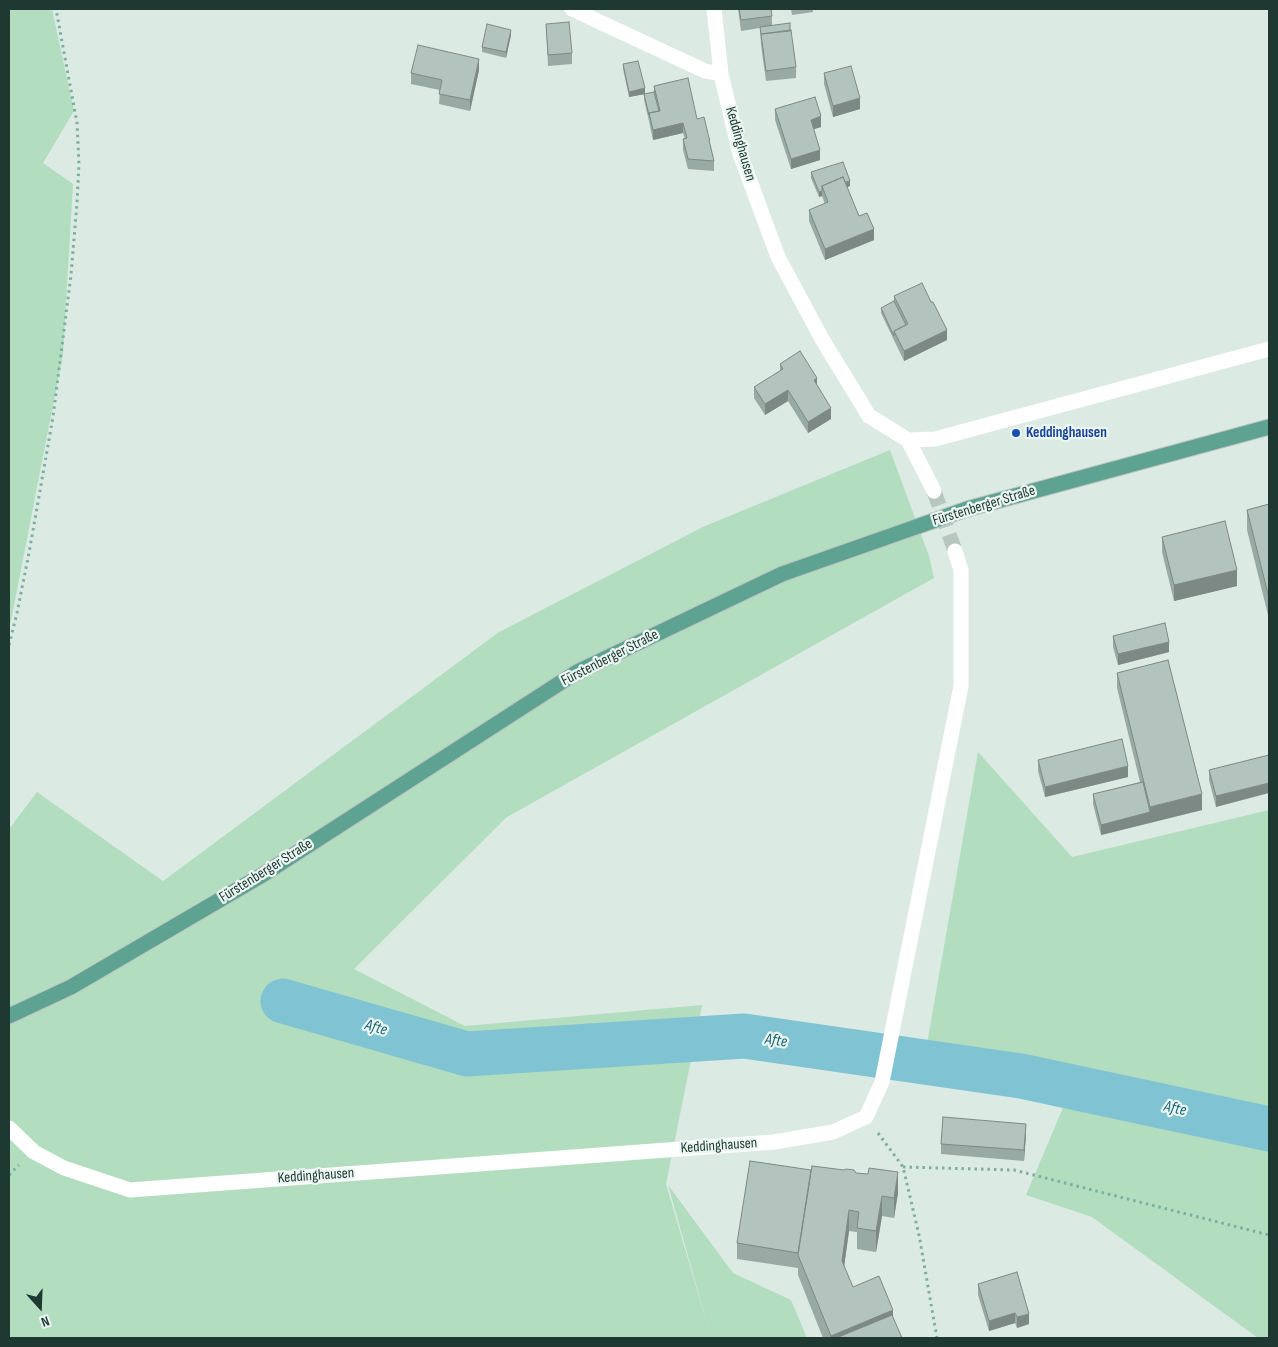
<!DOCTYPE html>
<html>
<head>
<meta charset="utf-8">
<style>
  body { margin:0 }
  #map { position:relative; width:1278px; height:1347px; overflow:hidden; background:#dceae4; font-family:"Sofia Sans Condensed",sans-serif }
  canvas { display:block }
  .frame { position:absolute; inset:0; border:10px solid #1e3932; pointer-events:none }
  .north { position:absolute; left:15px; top:1282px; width:50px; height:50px; -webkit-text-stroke:4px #ecf6f2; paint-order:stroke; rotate:160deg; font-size:14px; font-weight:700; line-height:20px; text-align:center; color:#1e3932 }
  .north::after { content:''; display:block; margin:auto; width:18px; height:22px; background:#1e3932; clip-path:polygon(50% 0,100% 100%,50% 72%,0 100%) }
</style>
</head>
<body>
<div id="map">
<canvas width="1278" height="1347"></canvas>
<div class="frame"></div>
<div class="north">N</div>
</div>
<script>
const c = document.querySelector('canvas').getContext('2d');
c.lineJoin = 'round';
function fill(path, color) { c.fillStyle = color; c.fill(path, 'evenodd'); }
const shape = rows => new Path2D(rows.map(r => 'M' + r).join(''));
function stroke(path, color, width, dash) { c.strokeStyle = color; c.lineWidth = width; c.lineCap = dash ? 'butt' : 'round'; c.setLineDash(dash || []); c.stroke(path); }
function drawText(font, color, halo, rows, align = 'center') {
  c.font = font + ' "Sofia Sans Condensed",sans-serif'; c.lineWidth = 4.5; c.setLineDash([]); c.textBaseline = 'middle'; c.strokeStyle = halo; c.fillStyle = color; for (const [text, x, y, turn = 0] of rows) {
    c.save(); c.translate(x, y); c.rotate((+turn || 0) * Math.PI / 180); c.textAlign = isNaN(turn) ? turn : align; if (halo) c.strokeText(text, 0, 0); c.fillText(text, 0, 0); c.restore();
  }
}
fill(shape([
  [9,9,52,9,74,111,43,163,73,184,63,354,9,631],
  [890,450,929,556,934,578,507,817,354,969,465,1026,702,1005,666,1184,710,1334,668,1185,733,1273,791,1300,807,1338,9,1338,9,829,37,792,163,881,499,632,705,526],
  [978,752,1072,857,1269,810,1269,1338,1258,1338,1092,1217,1026,1195,1065,1103,921,1078]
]), '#b3ddbf');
stroke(shape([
  [283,1001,467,1054,744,1036,1021,1076,1269,1129]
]), '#80c4d3', 45);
stroke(shape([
  [934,491,955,551]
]), '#b6c7c0', 15, [15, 8]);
const major = shape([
  [9,1016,71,987,264,874,577,672,782,574,967,509,1269,427]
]);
stroke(major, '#bcc4c2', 17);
stroke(shape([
  [9,645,17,613,29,553,53,417,71,275,77,203,79,164,77,123,56,9],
  [878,1133,903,1167,919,1235,937,1338],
  [903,1167,1014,1170,1269,1235],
  [9,1175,19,1165]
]), '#7bafa0', 3, [2.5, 4]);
stroke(shape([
  [572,9,705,71,721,74],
  [714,9,721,74,740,154,778,257,822,339,869,416,908,440,934,491],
  [908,440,935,439,1269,349],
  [9,1128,34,1152,64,1168,130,1190,774,1142,833,1132,866,1117,882,1082,961,686,961,570,955,551]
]), '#fff', 15);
stroke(major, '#5ea292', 15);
fill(shape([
  [738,9,771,9,772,16,772,25,796,67,796,78,766,81,761,45,760,28,741,31],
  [791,9,813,9,813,12,792,15],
  [546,24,572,53,572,64,548,66],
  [511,35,506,58,482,52,482,47],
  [623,64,645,94,629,97,623,69],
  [479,70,470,111,439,104,440,90,411,84,411,73],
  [824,73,860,109,833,117,824,84],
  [654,86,697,119,710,145,714,161,714,171,688,169,683,150,683,139,685,139,683,133,653,140,649,121,644,100,644,94,654,92],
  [775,109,821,127,814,129,820,160,791,169,775,120],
  [811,172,850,186,847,187,859,216,874,240,825,260,809,221,809,210,825,204,822,196,819,197,811,178],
  [894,296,947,340,904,361,881,313,881,308,894,301],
  [780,364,817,385,831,419,808,433,788,401,765,415,754,398,754,387,780,371],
  [1269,504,1269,619,1247,530,1247,510],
  [1162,537,1237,586,1174,601,1162,552],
  [1113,636,1169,652,1118,665,1113,647],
  [1117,673,1202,810,1101,835,1093,804,1093,794,1140,782,1117,688],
  [1269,755,1216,807,1209,780,1209,770],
  [1038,760,1128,777,1045,797,1038,771],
  [1026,1134,1024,1161,941,1154,941,1144],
  [811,1170,856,1173,898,1193,894,1218,882,1216,876,1252,857,1249,857,1232,849,1231,844,1266,853,1287,893,1317,902,1338,823,1338,798,1275,798,1268,737,1259,737,1243],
  [978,1284,1029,1324,1017,1328,1015,1323,989,1331,978,1295]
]), '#99a9a3');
fill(shape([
  [511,30,511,35,506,58,506,52],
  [479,59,479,70,470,111,470,100],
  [645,88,645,94,629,97,629,92],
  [860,98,860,109,833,117,833,106],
  [821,116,821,127,811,130,811,120],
  [683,123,683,133,653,140,653,130],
  [820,150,820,160,791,169,791,159],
  [850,181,850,186,826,195,824,190],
  [822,191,822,196,819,197,819,192],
  [874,229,874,240,825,260,825,249],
  [947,330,947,340,904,361,904,351],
  [817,378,817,388,814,380],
  [788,390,788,401,765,415,765,404],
  [831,408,831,419,808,433,808,422],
  [1237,570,1237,586,1174,601,1174,585],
  [1169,642,1169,652,1118,665,1118,654],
  [1128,766,1128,777,1045,797,1045,787],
  [1269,783,1269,793,1216,807,1216,796],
  [1202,794,1202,810,1101,835,1101,825,1150,812,1150,807],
  [1026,1124,1026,1134,1024,1161,1024,1150],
  [898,1172,898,1193,894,1218,894,1198],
  [882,1196,882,1216,876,1252,876,1231],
  [849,1210,849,1231,842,1282,842,1261],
  [893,1310,893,1331,874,1338,831,1338,831,1336],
  [1015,1313,1015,1323,989,1331,989,1321],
  [1029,1314,1029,1324,1017,1328,1017,1317]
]), '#7d8984');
const building = shape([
  [739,9,771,9,772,16,741,20,739,9],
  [569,22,572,53,548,55,546,24,569,22],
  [790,23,790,31,761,34,760,27,790,23],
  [487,24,511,30,506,52,482,47,487,24],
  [791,30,796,67,766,71,761,34,791,30],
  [418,45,479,59,470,100,439,94,442,80,411,73,418,45],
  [638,61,645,88,629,92,623,64,638,61],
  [851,66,860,98,833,106,824,73,851,66],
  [688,78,697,119,704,117,709,138,710,139,709,140,714,161,688,159,683,139,687,138,683,123,653,130,649,113,660,111,654,86,688,78],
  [654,92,659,111,649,113,650,115,649,115,644,94,654,92],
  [815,97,821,116,811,120,820,150,791,159,775,109,815,97],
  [843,162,850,181,845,182,843,177,822,186,822,191,819,192,811,172,843,162],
  [843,177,859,216,867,213,874,229,825,249,809,210,828,202,822,186,843,177],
  [922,283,931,302,933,302,947,330,904,351,894,331,908,324,894,296,922,283],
  [894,301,906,325,894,331,894,336,881,308,894,301],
  [800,351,817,378,814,380,831,408,808,422,788,390,765,404,754,387,783,369,780,364,800,351],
  [1269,504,1269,598,1247,510,1269,504],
  [1225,521,1237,570,1174,585,1162,537,1225,521],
  [1165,623,1169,642,1118,654,1113,636,1165,623],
  [1168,660,1202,794,1150,807,1117,673,1168,660],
  [1122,739,1128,766,1045,787,1038,760,1122,739],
  [1269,755,1269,783,1216,796,1209,770,1269,755],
  [1143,782,1150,812,1101,825,1093,794,1143,782],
  [943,1117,1026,1124,1024,1150,941,1144,943,1117],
  [750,1161,811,1170,798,1253,737,1243,750,1161],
  [812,1166,844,1170,846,1169,854,1170,856,1173,868,1174,869,1168,898,1172,894,1198,882,1196,876,1231,857,1228,859,1212,849,1210,842,1261,853,1287,879,1276,893,1310,831,1336,798,1255,812,1166],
  [1017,1272,1029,1314,1017,1317,1015,1313,989,1321,978,1284,1017,1272],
  [892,1315,902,1338,836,1338,892,1315]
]);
fill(building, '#b2c4bd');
stroke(building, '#7d8984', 1);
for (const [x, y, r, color] of [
  [1016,433,5,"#1a4fb4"]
]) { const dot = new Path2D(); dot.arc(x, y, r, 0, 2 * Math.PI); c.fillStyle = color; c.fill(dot); stroke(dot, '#ecf6f2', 2); }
drawText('15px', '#1e3932', '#ecf6f2', [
  ["Keddinghausen",740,144,74],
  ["Fürstenberger Straße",984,506,-17],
  ["Fürstenberger Straße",610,658,-27],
  ["Fürstenberger Straße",266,871,-32],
  ["Keddinghausen",719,1146,-4],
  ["Keddinghausen",316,1176,-4]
]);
drawText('bold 15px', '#164399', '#ecf6f2', [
  ["Keddinghausen",1026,433]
], 'left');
drawText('italic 16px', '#166577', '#ecf6f2', [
  ["Afte",376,1028,16],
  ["Afte",776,1041,8],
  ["Afte",1175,1109,12]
]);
</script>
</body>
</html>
